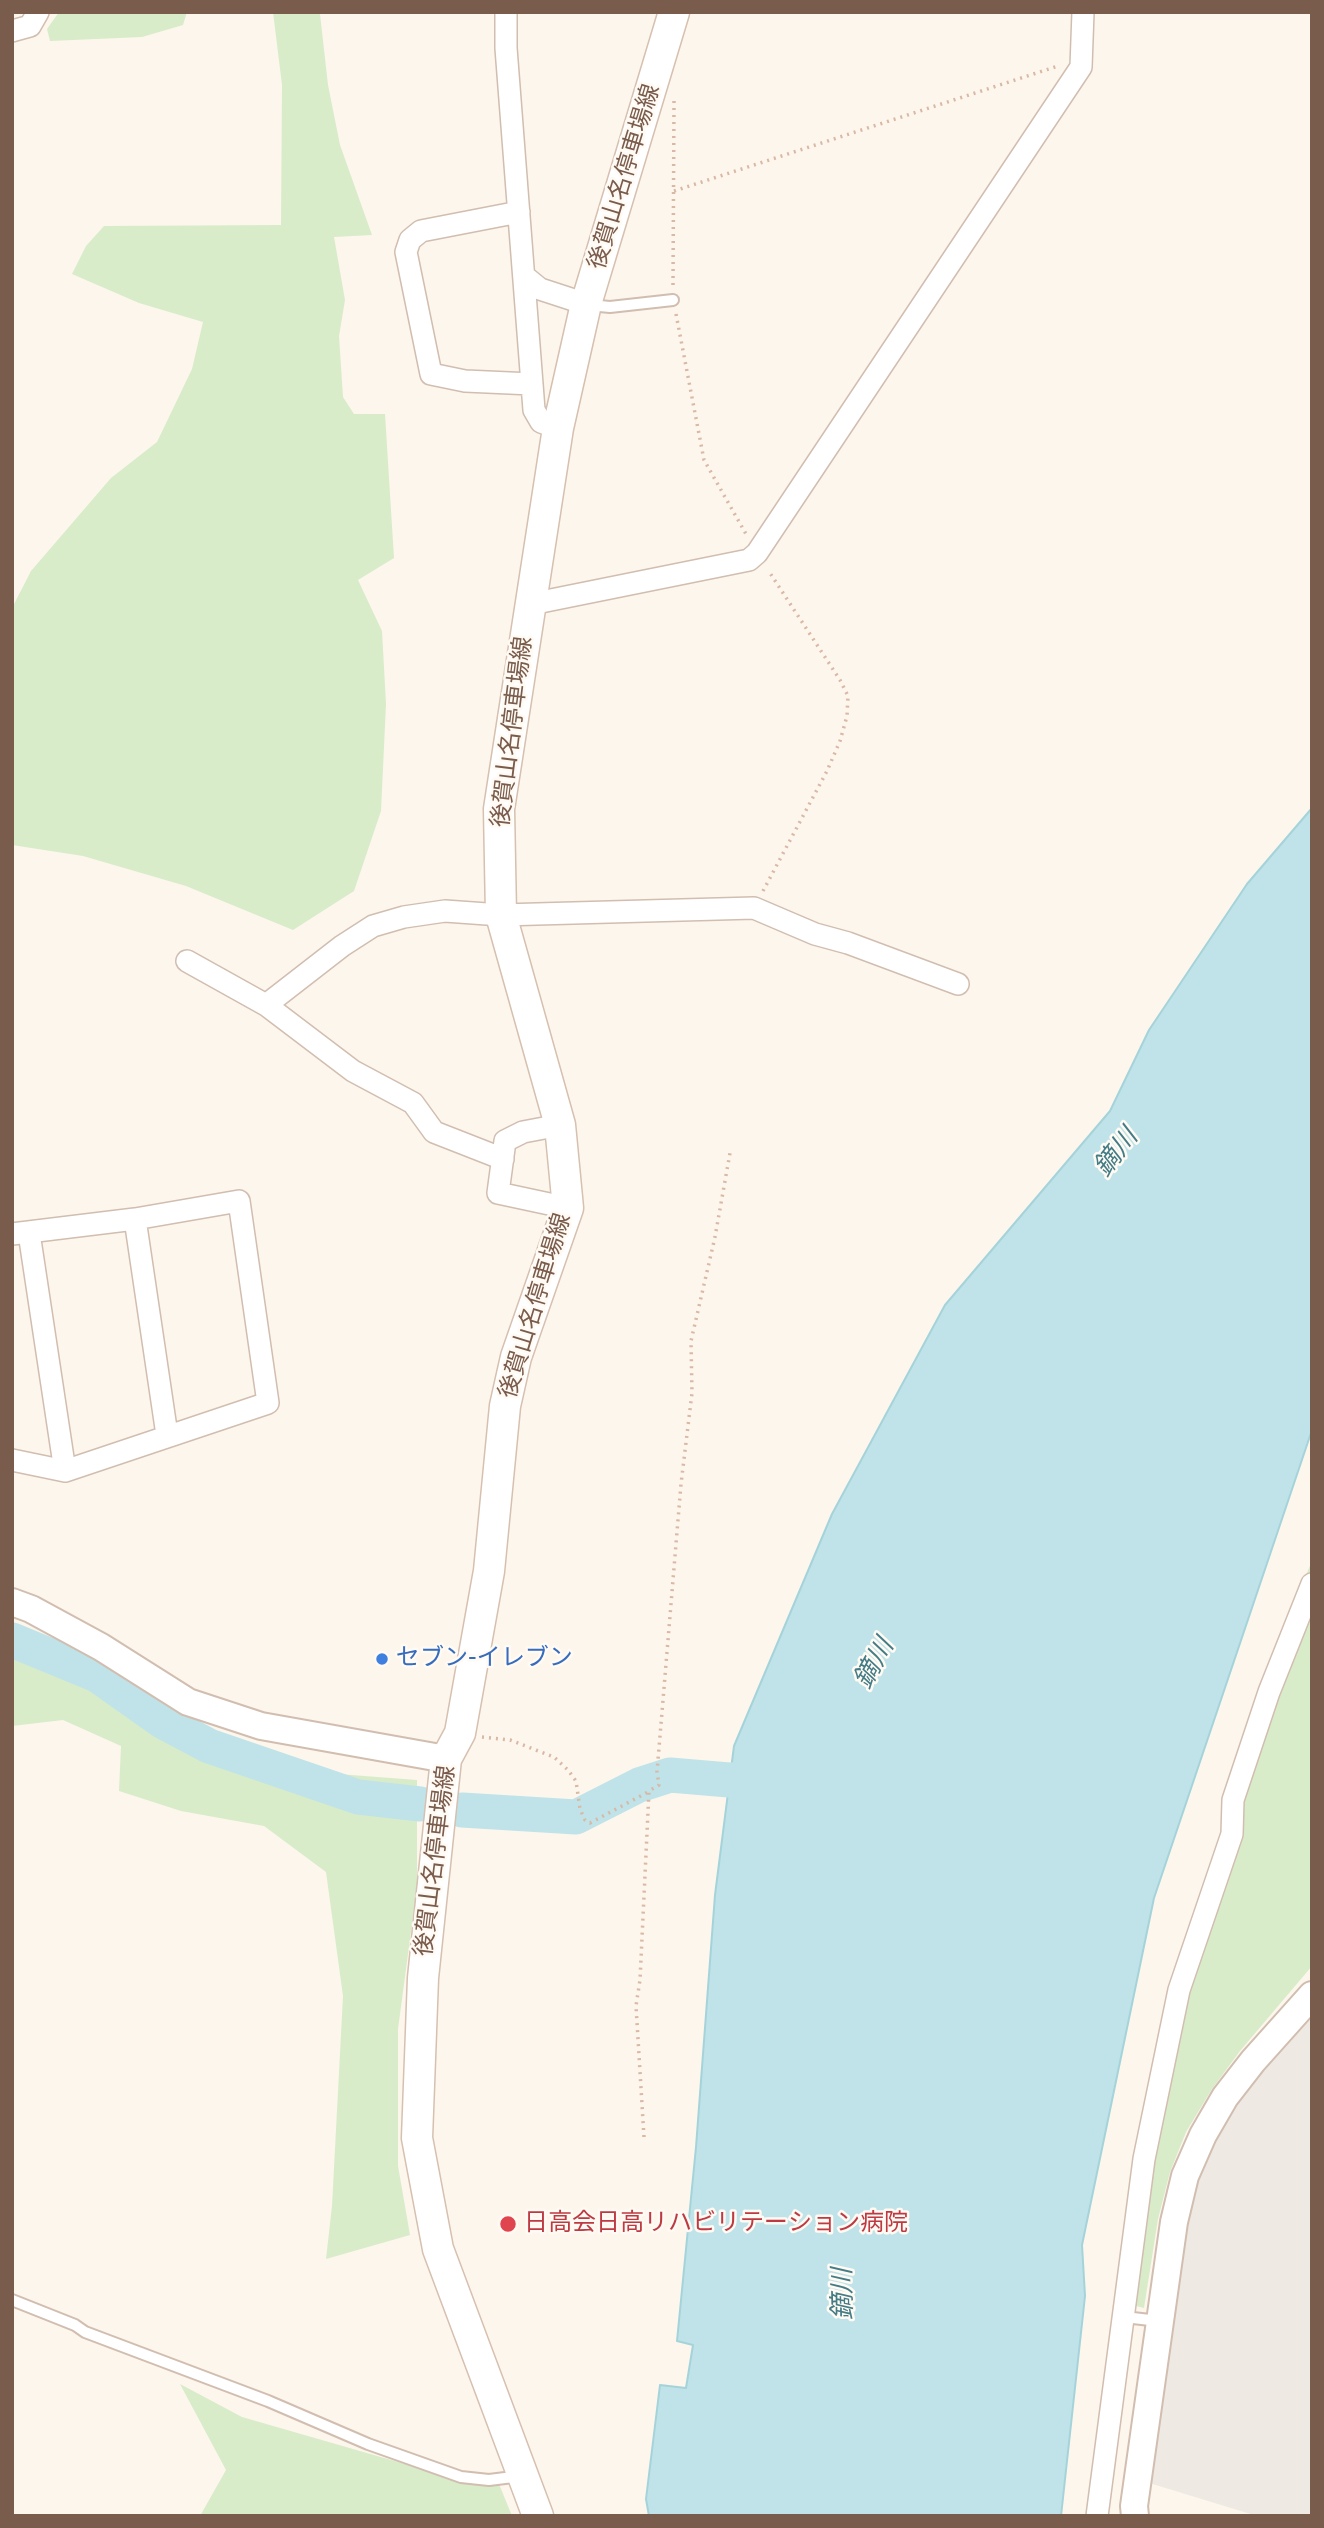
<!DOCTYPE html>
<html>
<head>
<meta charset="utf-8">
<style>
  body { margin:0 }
  #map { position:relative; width:1324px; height:2528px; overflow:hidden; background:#fdf6ec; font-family:"DejaVu Sans",sans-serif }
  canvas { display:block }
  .frame { position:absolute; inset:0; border:14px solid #7a5c4d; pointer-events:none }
</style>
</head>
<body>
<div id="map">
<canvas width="1324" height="2528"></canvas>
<div class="frame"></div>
</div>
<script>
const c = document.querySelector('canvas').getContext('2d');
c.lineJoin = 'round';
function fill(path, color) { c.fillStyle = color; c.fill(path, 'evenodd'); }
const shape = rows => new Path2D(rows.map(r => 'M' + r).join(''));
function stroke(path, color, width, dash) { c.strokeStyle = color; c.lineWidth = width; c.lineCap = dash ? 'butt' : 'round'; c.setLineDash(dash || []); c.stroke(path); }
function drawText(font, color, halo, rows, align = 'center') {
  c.font = font + ' "DejaVu Sans","Noto Sans JP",sans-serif'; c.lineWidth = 5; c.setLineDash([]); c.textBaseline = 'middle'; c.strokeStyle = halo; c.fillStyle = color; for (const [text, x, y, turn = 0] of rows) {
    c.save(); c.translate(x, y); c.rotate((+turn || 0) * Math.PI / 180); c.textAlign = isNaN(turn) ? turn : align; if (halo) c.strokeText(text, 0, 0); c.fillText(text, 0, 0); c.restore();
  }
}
fill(shape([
  [1305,2017,1312,2019,1312,2516,1257,2516,1146,2482,1182,2241,1193,2186,1213,2138,1242,2092]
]), '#efe9e4');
fill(shape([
  [59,12,187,12,183,25,142,37,50,41,47,29],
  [273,12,319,12,320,14,328,85,340,145,372,235,334,237,345,300,339,336,343,397,354,414,385,414,394,558,358,580,382,631,386,704,381,811,354,891,293,930,186,886,83,856,12,845,12,608,31,571,111,478,157,442,192,369,203,322,139,303,72,274,86,246,104,226,281,225,282,85],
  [1312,1561,1312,1966,1240,2051,1212,2089,1186,2132,1170,2172,1158,2219,1144,2308,1120,2302,1140,2159,1300,1589],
  [12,1652,37,1667,119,1700,312,1772,417,1780,417,1887,398,2029,398,2166,410,2235,326,2259,332,2206,343,1996,326,1872,264,1826,181,1811,119,1791,121,1746,63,1720,12,1726],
  [180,2384,242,2417,457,2479,499,2484,512,2516,200,2516,226,2470]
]), '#d8ecc9');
const water = shape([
  [1312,808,1312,1430,1154,1898,1082,2245,1085,2296,1061,2516,649,2516,646,2499,660,2385,686,2388,693,2345,677,2341,696,2147,715,1895,734,1746,832,1514,945,1305,1110,1111,1149,1030,1247,884,1312,808]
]);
fill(water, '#bfe3e8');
stroke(water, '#a5d3da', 2);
stroke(shape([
  [12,1640,97,1675,162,1721,209,1746,358,1797,420,1804],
  [462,1810,576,1817,639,1785,670,1775,729,1780,777,1778]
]), '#bfe3e8', 35);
const service = shape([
  [589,305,610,307,673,300],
  [12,2300,75,2325,85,2332,268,2401,368,2444,461,2477,489,2480,521,2476],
  [1124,2317,1159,2321]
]);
const minor = shape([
  [506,12,506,48,534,410,541,422,558,428],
  [12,31,30,26,38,12],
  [519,212,421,231,410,240,406,252,431,374,465,381,532,384],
  [524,276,540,289,586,304],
  [531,604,749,560,757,553,1081,67,1083,12],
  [187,961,266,1005,353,1071,413,1103,434,1132,503,1159],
  [266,1005,342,946,373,926,404,917,445,911,501,915,754,908,815,934,848,943,958,984],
  [560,1125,523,1132,505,1141,498,1193,568,1208],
  [135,1219,167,1435],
  [29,1233,65,1471],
  [12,1234,135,1219,239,1201,268,1403,65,1471,12,1460],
  [1097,2516,1144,2159,1179,1990,1232,1834,1233,1800,1269,1692,1312,1584]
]);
const tertiary = shape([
  [12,1602,31,1609,101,1647,188,1702,261,1726,446,1759],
  [1135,2516,1134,2506,1174,2222,1185,2176,1203,2135,1225,2097,1253,2061,1312,1995]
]);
const secondary = shape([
  [538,2516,438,2249,417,2138,423,1978,446,1759,460,1733,489,1571,505,1406,516,1357,568,1208,560,1125,501,915,499,809,558,428,586,304,674,12]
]);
stroke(service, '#d1beb0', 14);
stroke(minor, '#d1beb0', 24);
stroke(tertiary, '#d1beb0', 30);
stroke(secondary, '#d6c0b0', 33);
stroke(shape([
  [674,191,1058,66],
  [673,285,674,101],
  [676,314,704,460,746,534],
  [763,891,827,771,840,741,847,716,848,696,840,680,768,570],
  [482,1737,510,1740,554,1757,568,1770,576,1781,580,1809,585,1820,590,1823,648,1792],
  [644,2137,636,2006,640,1980,649,1791,659,1785,657,1772,681,1484,692,1393,691,1341,715,1237,730,1153]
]), '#d9b8a5', 3.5, [2, 5]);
stroke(service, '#fff', 10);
stroke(minor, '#fff', 21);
stroke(tertiary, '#fff', 26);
stroke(secondary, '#fff', 30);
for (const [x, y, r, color] of [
  [382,1659,7,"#3f7fe0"],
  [508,2224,9,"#e0444e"]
]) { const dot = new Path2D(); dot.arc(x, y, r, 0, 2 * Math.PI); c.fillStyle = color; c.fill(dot); stroke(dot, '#fffaf3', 2.5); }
drawText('24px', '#7a5c4d', '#fffaf3', [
  ["後賀山名停車場線",625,177,-73],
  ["後賀山名停車場線",513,732,-83],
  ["後賀山名停車場線",536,1306,-73],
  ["後賀山名停車場線",436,1861,-83]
]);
drawText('24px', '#366cbe', '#fffaf3', [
  ["セブン-イレブン",396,1659]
], 'left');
drawText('24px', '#be3a42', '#fffaf3', [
  ["日高会日高リハビリテーション病院",524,2224]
], 'left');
drawText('italic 26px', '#437c86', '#fffaf3', [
  ["鏑川",1117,1153,-52],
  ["鏑川",875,1664,-61],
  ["鏑川",844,2294,-91]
]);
</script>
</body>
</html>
